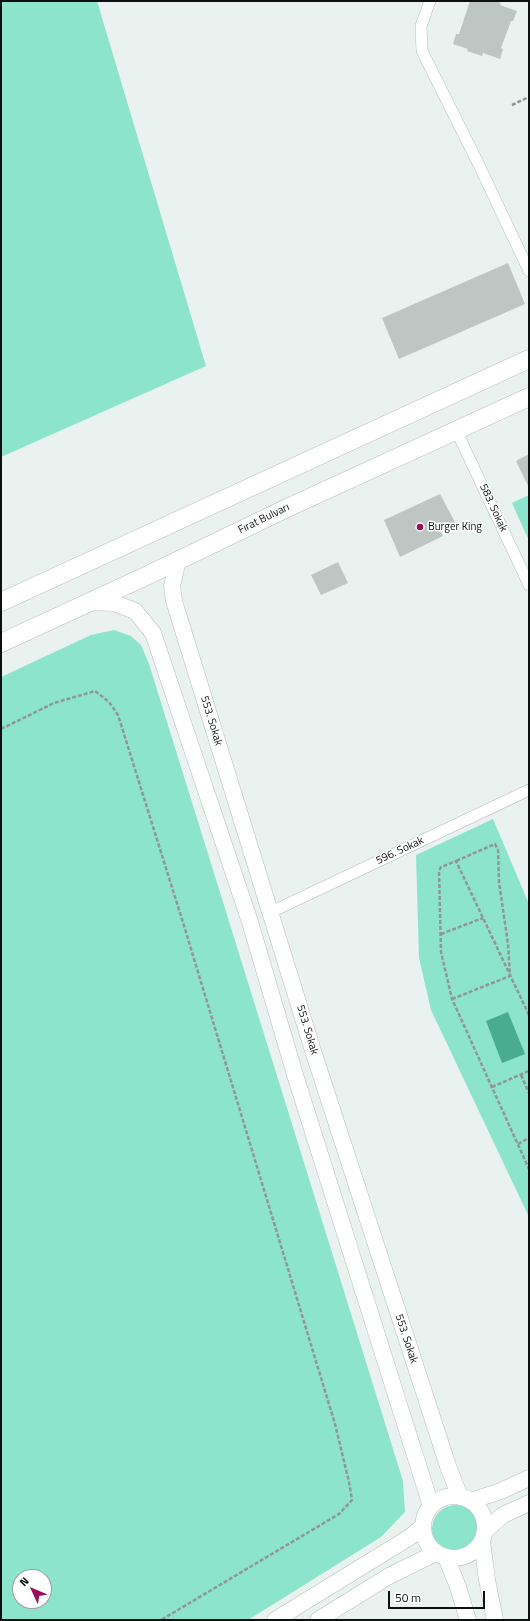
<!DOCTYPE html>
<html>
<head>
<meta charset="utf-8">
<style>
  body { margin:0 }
  #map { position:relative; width:530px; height:1621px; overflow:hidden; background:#e9f2ef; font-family:"Titillium Web",sans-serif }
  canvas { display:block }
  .frame { position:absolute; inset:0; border:2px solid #0e1010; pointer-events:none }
  .north { position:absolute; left:12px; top:1569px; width:40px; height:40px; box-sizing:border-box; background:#fff; border:1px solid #9f9f9f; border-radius:50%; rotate:314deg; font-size:11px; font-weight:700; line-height:16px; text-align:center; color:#0e1010 }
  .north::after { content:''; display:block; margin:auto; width:14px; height:18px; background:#9b0c5c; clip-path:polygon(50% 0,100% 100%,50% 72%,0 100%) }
  .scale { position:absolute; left:388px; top:1591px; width:97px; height:18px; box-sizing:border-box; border:2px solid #0e1010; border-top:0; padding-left:5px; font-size:12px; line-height:14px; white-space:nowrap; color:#0e1010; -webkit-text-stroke:3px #fff; paint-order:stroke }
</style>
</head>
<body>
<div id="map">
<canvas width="530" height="1621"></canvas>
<div class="frame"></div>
<div class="north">N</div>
<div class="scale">50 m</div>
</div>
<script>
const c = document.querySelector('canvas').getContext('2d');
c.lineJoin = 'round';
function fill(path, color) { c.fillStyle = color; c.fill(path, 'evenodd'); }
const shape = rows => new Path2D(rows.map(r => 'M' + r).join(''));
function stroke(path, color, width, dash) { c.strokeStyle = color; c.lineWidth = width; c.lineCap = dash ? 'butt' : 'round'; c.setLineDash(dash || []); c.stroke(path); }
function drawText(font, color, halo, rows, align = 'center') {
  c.font = font + ' "Titillium Web",sans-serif'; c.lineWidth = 3; c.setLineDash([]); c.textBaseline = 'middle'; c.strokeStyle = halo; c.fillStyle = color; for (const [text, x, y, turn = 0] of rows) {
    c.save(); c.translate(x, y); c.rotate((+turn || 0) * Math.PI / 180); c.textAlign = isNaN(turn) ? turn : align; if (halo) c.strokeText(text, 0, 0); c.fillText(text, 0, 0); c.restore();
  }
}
fill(shape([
  [1,1,97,1,206,366,1,457],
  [529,495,529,541,512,503],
  [114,630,131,636,141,645,149,664,403,1481,405,1512,381,1537,248,1620,1,1620,1,677,91,635],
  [20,1577,44,1577,44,1601,20,1601],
  [493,819,529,904,529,1217,431,1010,419,958,416,855],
  '432 1529a24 24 0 1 1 48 0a24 24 0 1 1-48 0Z'
]), '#8de4cc');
fill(shape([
  [508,1012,525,1054,502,1063,486,1021]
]), '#4aab93');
fill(shape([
  [470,1,495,1,501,3,500,5,517,11,513,21,511,21,501,48,503,49,500,59,483,53,482,56,467,51,468,49,453,44,456,34,459,34],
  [508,263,525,304,399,359,382,318],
  [529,454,529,488,516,461],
  [440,494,456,524,440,530,443,536,400,557,384,520],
  [338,562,348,583,321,595,311,575]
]), '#bdc6c3');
const minor = shape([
  [430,1,421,26,422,51,478,163,529,271],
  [456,430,529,585],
  [271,912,529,790]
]);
const secondary = shape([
  [178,560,172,586,174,601,314,1054,448,1466,460,1497],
  [88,602,114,603,135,611,153,633,250,922,296,1078,431,1506],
  '423 1527a31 31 0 1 1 62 0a31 31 0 1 1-62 0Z',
  [470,1501,501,1491,529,1478],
  [485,1531,503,1515,529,1503],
  [482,1541,487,1580,495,1620],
  [446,1557,458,1587,468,1620],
  [275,1620,410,1537,423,1526],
  [318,1620,389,1576,436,1553]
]);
const primary = shape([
  [1,602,529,359],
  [1,643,144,577,285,509,529,397]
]);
stroke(minor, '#b6bebb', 12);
stroke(secondary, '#b6bebb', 17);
stroke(primary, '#b6bebb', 19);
stroke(shape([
  [512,105,529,97],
  [528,144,529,144],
  [1,729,54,703,95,691,109,702,118,715,181,916,335,1424,349,1482,352,1500,339,1514,161,1620],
  [441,934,483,918],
  [452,999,510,976,508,944,499,882,498,850,495,844,456,861],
  [529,1015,456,861,441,867,439,871,441,952,452,999,529,1169],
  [521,1075,529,1093],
  [492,1087,529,1071],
  [518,1144,529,1138]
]), '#909694', 2.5, [4, 2]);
stroke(minor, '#fff', 11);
stroke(secondary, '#fff', 16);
stroke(primary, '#fff', 18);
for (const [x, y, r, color] of [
  [420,527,4,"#9b0c5c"]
]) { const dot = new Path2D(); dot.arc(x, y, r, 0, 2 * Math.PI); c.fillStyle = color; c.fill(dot); stroke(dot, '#fff', 1.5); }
drawText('11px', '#0e1010', '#fff', [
  ["583. Sokak",493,508,65],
  ["Fırat Bulvarı",264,519,-26],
  ["553. Sokak",211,721,73],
  ["596. Sokak",400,851,-25],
  ["553. Sokak",307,1030,73],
  ["553. Sokak",406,1339,72]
]);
drawText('11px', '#0e1010', '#fff', [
  ["Burger King",428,527]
], 'left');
</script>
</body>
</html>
